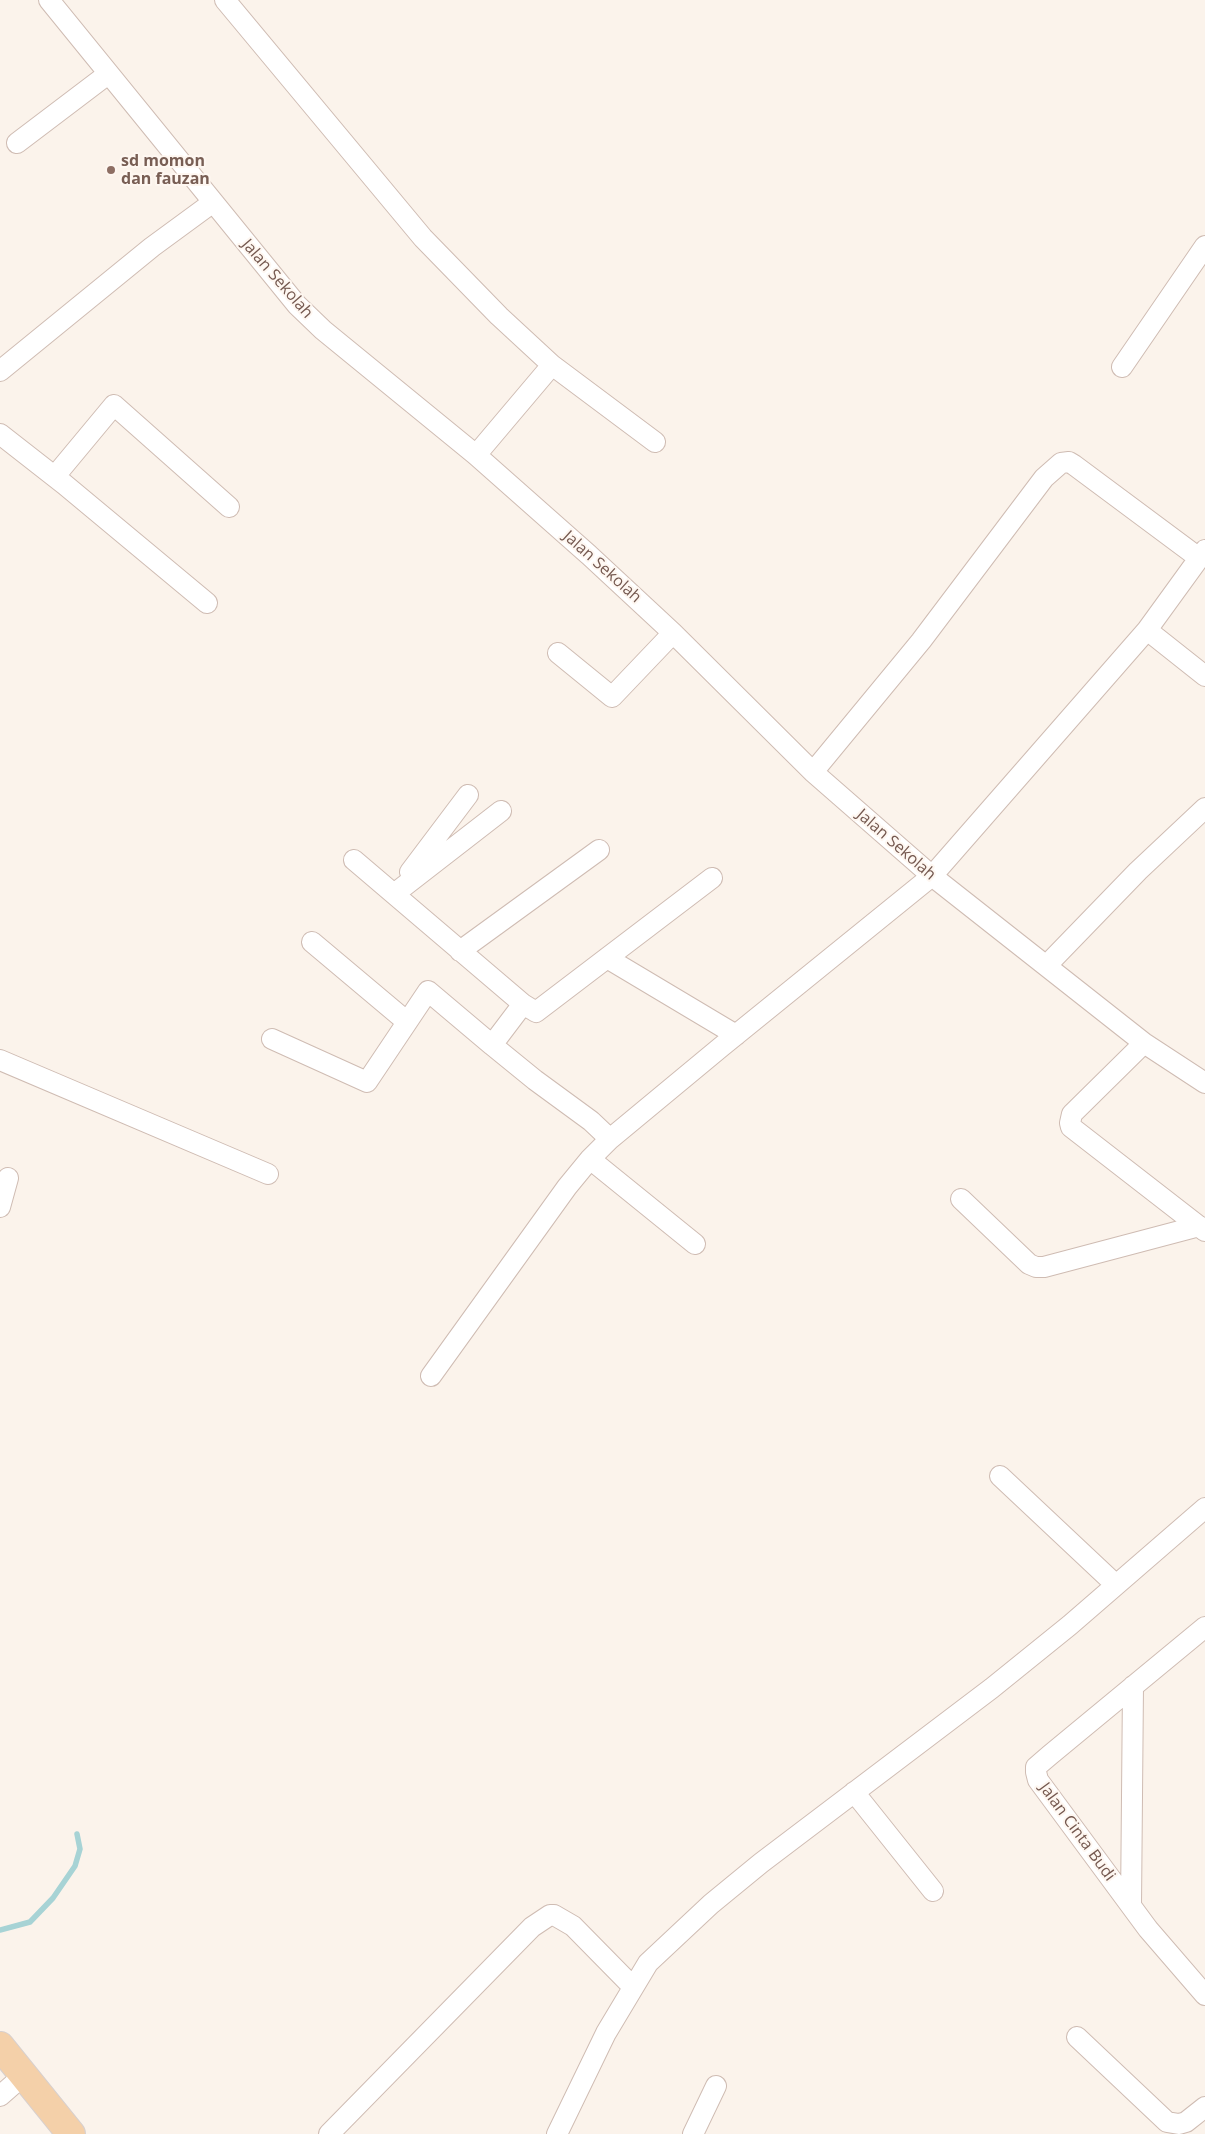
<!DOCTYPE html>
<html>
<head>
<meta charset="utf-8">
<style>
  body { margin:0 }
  canvas { display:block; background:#fbf3eb }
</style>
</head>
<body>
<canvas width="1205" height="2134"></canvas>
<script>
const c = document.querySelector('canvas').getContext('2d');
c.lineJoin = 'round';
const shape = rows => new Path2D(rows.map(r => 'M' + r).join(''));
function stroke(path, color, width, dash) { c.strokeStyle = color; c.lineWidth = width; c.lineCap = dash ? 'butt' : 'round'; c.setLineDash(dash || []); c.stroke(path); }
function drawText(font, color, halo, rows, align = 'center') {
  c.font = font + ' "Open Sans",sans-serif'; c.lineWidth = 4; c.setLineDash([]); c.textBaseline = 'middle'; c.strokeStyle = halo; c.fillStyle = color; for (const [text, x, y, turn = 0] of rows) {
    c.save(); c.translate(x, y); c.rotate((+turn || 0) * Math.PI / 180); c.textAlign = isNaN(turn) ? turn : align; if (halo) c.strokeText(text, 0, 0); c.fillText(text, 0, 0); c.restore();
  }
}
stroke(shape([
  [0,1930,30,1922,53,1898,75,1866,80,1849,77,1834]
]), '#a7d3d5', 5.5);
const minor = shape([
  [49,0,297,305,323,330,476,455,589,555,673,633,813,772,932,876,1144,1043,1205,1083],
  [225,0,423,238,499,316,552,365],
  [17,143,108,74],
  [1122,367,1205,246],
  [0,371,152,247,212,203],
  [0,434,64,484,207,603],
  [476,455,552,365,655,442],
  [55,476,114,405,229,507],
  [1147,630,1205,676],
  [558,653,612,697,673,633],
  [813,772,921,641,1044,478,1061,463,1069,462,1074,465,1199,558],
  [354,860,523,1004,492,1045,535,1080,591,1121,610,1139],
  [410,872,468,795],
  [394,894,501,811],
  [312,942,406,1021],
  [460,951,599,850],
  [607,958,736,1035],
  [1047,965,1138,871,1205,808],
  [523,1004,536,1012,712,878],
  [272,1039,367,1082,428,991,492,1045],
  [1144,1043,1072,1114,1070,1123,1071,1127,1205,1231],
  [0,1060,268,1174],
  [590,1159,695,1244],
  [961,1199,1029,1264,1036,1267,1044,1267,1199,1226],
  [0,1207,8,1178],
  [431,1376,567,1187,590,1159,610,1139,721,1047,932,876,1147,630,1205,550],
  [1000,1476,1116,1585],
  [1205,1627,1050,1755,1036,1767,1036,1772,1038,1780,1148,1929,1205,1995],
  [854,1792,933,1891],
  [1131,1906,1133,1686],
  [1077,2037,1167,2122,1179,2124,1186,2122,1205,2107],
  [0,2096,24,2075],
  [329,2134,532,1927,550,1915,554,1915,573,1926,633,1987],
  [557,2134,606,2033,648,1963,711,1904,761,1863,992,1688,1070,1625,1205,1508],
  [693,2134,716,2086]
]);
const primary = shape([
  [0,2046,71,2134]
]);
stroke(minor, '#cfbcb3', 22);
stroke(primary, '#d8d0ce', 30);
stroke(minor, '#fff', 20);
stroke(primary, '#f4d0a9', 28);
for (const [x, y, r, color] of [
  [111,170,5,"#8d6e63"]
]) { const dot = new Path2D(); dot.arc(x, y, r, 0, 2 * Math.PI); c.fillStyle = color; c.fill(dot); stroke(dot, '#fef7f1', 2); }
drawText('bold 16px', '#785e54', '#fef7f1', [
  ["sd momon",121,161],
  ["dan fauzan",121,179]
], 'left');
drawText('16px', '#74584f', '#fef7f1', [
  ["Jalan Sekolah",277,279,49],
  ["Jalan Sekolah",602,567,42],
  ["Jalan Sekolah",896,845,41],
  ["Jalan Cinta Budi",1077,1832,54]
]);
</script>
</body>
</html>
